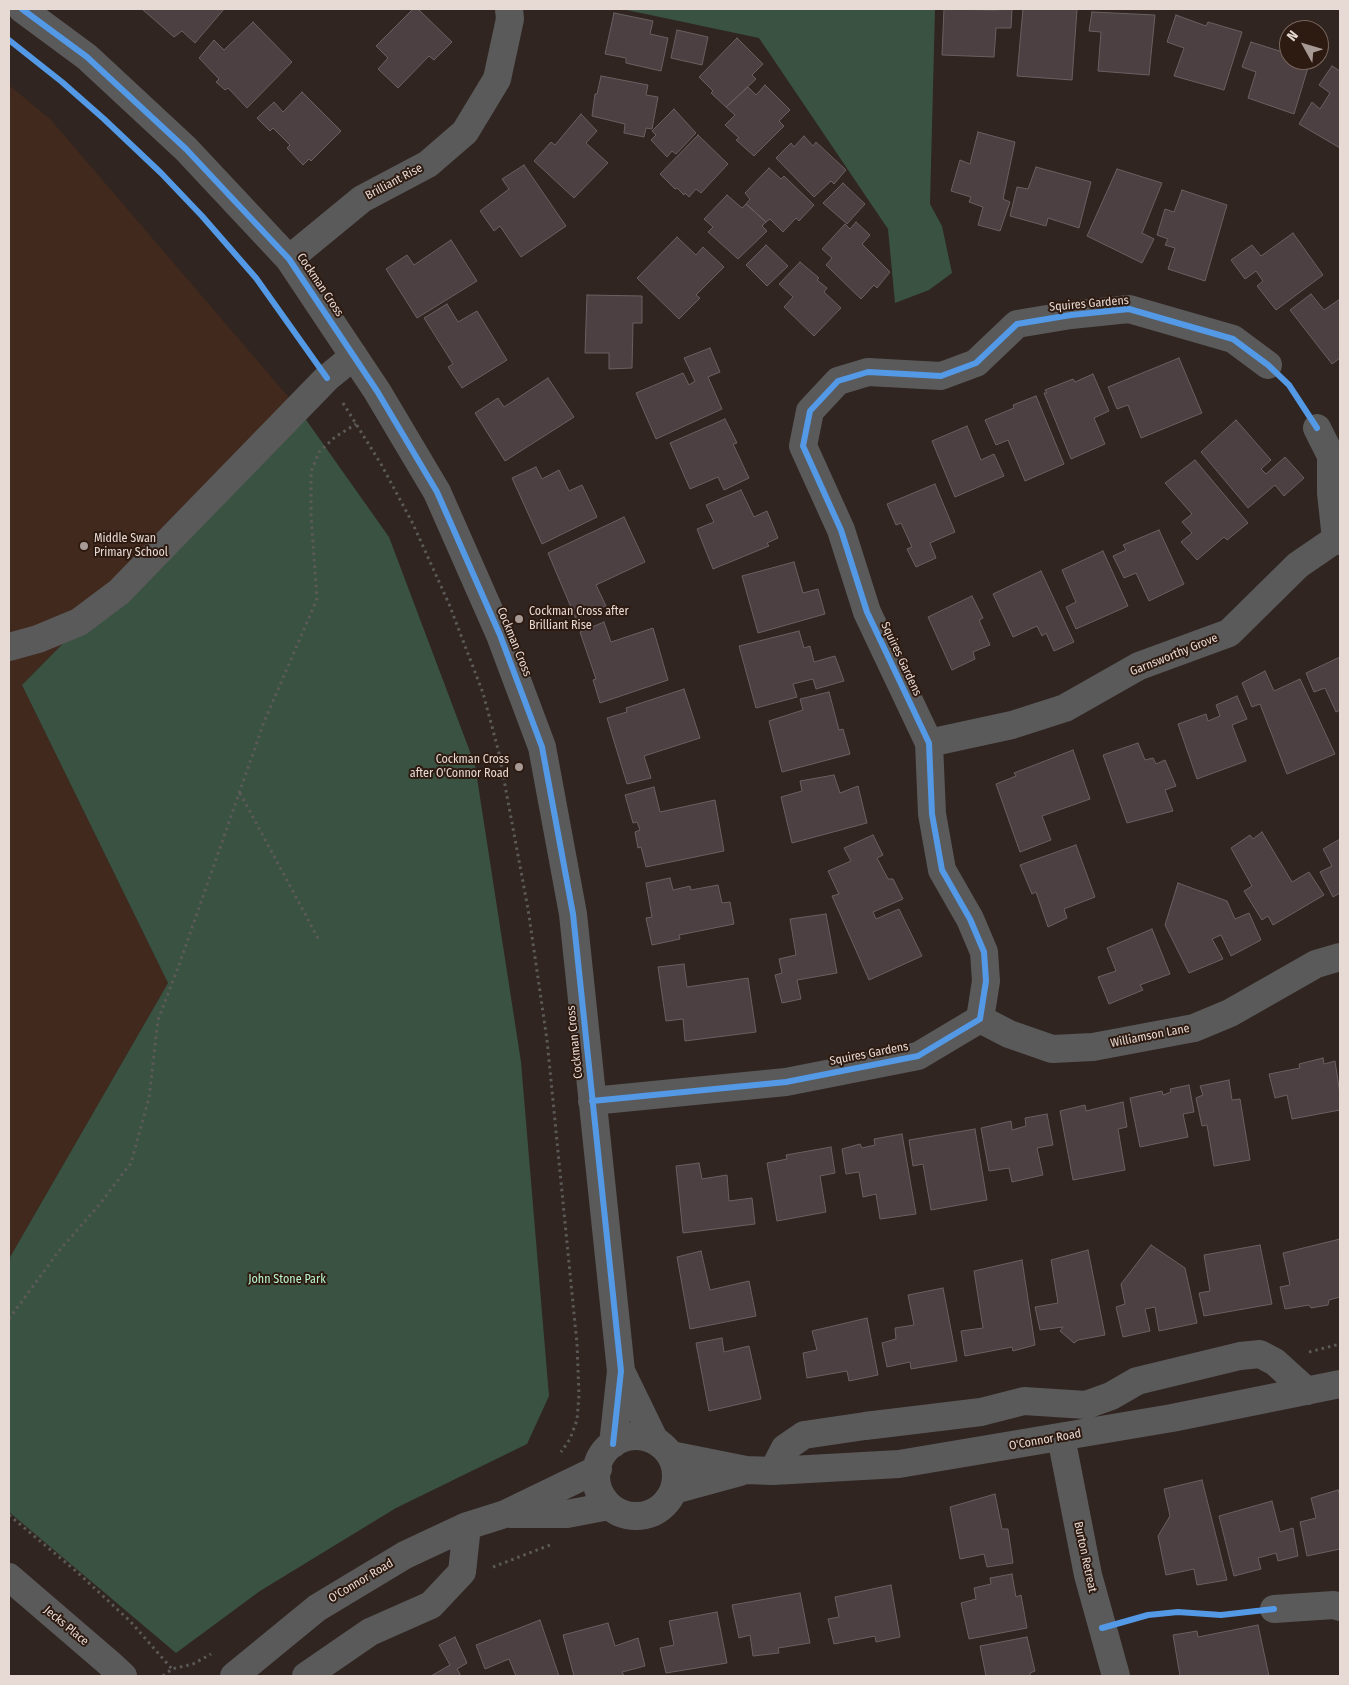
<!DOCTYPE html>
<html>
<head>
<meta charset="utf-8">
<style>
  body { margin:0 }
  #map { position:relative; width:1349px; height:1685px; overflow:hidden; background:#302520; font-family:"Fira Sans Condensed",sans-serif }
  canvas { display:block }
  .frame { position:absolute; inset:0; border:10px solid #e7d9d3; pointer-events:none }
  .north { position:absolute; left:1279px; top:20px; width:50px; height:50px; box-sizing:border-box; background:#2d1a10; border:1px solid #77665e; border-radius:50%; rotate:309deg; font-size:14px; font-weight:700; line-height:20px; text-align:center; color:#e7d9d3 }
  .north::after { content:''; display:block; margin:auto; width:18px; height:22px; background:#a79a94; clip-path:polygon(50% 0,100% 100%,50% 72%,0 100%) }
</style>
</head>
<body>
<div id="map">
<canvas width="1349" height="1685"></canvas>
<div class="frame"></div>
<div class="north">N</div>
</div>
<script>
const c = document.querySelector('canvas').getContext('2d');
c.lineJoin = 'round';
function fill(path, color) { c.fillStyle = color; c.fill(path, 'evenodd'); }
const shape = rows => new Path2D(rows.map(r => 'M' + r).join(''));
function stroke(path, color, width, dash) { c.strokeStyle = color; c.lineWidth = width; c.lineCap = dash ? 'butt' : 'round'; c.setLineDash(dash || []); c.stroke(path); }
function drawText(font, color, halo, rows, align = 'center') {
  c.font = font + ' "Fira Sans Condensed",sans-serif'; c.lineWidth = 4; c.setLineDash([]); c.textBaseline = 'middle'; c.strokeStyle = halo; c.fillStyle = color; for (const [text, x, y, turn = 0] of rows) {
    c.save(); c.translate(x, y); c.rotate((+turn || 0) * Math.PI / 180); c.textAlign = isNaN(turn) ? turn : align; if (halo) c.strokeText(text, 0, 0); c.fillText(text, 0, 0); c.restore();
  }
}
fill(shape([
  [9,85,51,120,297,407,22,685,168,983,9,1259]
]), '#41291d');
fill(shape([
  [622,9,935,9,930,204,942,226,952,273,929,290,895,303,888,229,759,38],
  [297,407,389,537,475,765,521,1062,549,1396,527,1444,396,1508,260,1591,176,1653,9,1512,9,1259,168,983,22,685]
]), '#3a5242');
const building = shape([
  [142,9,224,9,195,43,182,31,174,37,142,9],
  [413,9,418,9,452,42,434,60,429,56,398,88,378,69,388,58,376,46,413,9],
  [944,9,993,10,1012,9,1011,28,996,28,994,57,942,55,944,9],
  [1023,9,1077,9,1072,80,1017,76,1023,9],
  [1092,12,1155,15,1149,75,1098,71,1101,32,1089,31,1092,12],
  [614,13,653,21,650,34,668,38,661,71,626,63,626,58,605,54,614,13],
  [1176,15,1206,26,1208,22,1242,32,1224,90,1174,76,1184,48,1167,42,1176,15],
  [253,22,292,62,247,108,228,88,225,90,216,82,219,79,199,58,214,40,224,50,253,22],
  [677,30,708,37,702,65,671,58,677,30],
  [737,38,763,64,752,75,756,79,726,107,711,93,713,91,699,77,737,38],
  [1251,42,1289,54,1289,60,1310,61,1294,114,1248,98,1256,72,1242,67,1251,42],
  [1332,66,1340,71,1340,148,1299,124,1312,102,1320,109,1330,93,1319,85,1332,66],
  [601,76,648,85,646,95,658,97,652,129,646,128,644,137,624,133,625,124,592,116,595,94,597,94,601,76],
  [765,85,790,110,779,121,784,126,754,156,736,140,739,138,725,125,735,115,726,107,748,87,756,95,765,85],
  [302,92,341,131,311,161,309,159,303,165,287,148,290,145,273,128,270,131,257,118,274,102,283,112,302,92],
  [674,109,696,133,676,154,672,151,667,157,651,140,656,135,652,131,674,109],
  [581,114,597,131,586,143,608,163,574,198,534,161,551,142,555,145,581,114],
  [978,132,1015,142,1003,199,1010,202,1000,231,978,225,983,207,969,202,971,197,951,191,960,160,970,164,978,132],
  [698,135,728,164,701,193,696,189,689,197,685,193,684,195,677,188,675,189,660,174,698,135],
  [804,136,813,146,816,142,846,170,834,184,831,181,814,197,776,158,791,143,794,147,804,136],
  [524,165,566,226,521,257,500,226,494,231,480,211,509,189,502,179,524,165],
  [1036,167,1091,182,1079,228,1048,218,1046,226,1010,216,1017,187,1028,189,1036,167],
  [769,168,781,179,784,176,814,205,799,221,796,218,783,232,770,219,766,222,746,204,750,199,745,193,769,168],
  [1117,169,1162,183,1142,233,1154,239,1142,263,1087,236,1117,169],
  [843,183,865,204,847,224,823,203,843,183],
  [1182,190,1227,205,1205,281,1168,269,1175,248,1165,245,1168,239,1157,235,1165,209,1174,212,1182,190],
  [727,195,742,208,746,204,766,222,762,226,767,231,738,259,708,232,713,227,704,219,727,195],
  [856,222,870,235,862,244,890,272,877,288,874,285,861,299,826,265,832,258,822,249,845,224,850,229,856,222],
  [1293,233,1323,275,1276,310,1257,286,1263,281,1256,271,1245,279,1231,260,1252,245,1261,256,1293,233],
  [677,237,696,255,703,247,724,267,696,295,700,298,679,319,637,278,677,237],
  [451,240,477,281,417,318,386,269,407,255,414,265,451,240],
  [766,245,788,266,767,286,746,265,766,245],
  [800,262,819,278,817,280,827,288,824,292,841,308,814,336,784,307,793,297,779,284,800,262],
  [1311,294,1324,310,1340,299,1340,358,1332,364,1290,310,1311,294],
  [587,295,642,296,642,323,633,323,632,368,609,369,609,353,585,353,587,295],
  [447,304,458,322,477,311,507,360,462,388,448,367,453,364,424,318,447,304],
  [710,348,720,372,708,377,722,409,656,439,636,393,683,373,689,385,695,381,684,358,710,348],
  [1179,358,1202,413,1141,438,1128,405,1117,409,1108,387,1179,358],
  [1093,374,1109,411,1094,418,1105,444,1071,459,1044,393,1047,393,1045,390,1073,379,1075,382,1093,374],
  [548,378,574,417,505,461,475,413,498,398,504,407,548,378],
  [1036,396,1064,464,1025,481,1008,440,996,445,985,420,1014,408,1013,405,1036,396],
  [725,419,737,443,733,444,749,478,724,490,718,477,690,489,670,443,725,419],
  [1236,420,1271,460,1261,469,1266,474,1285,457,1304,478,1284,496,1275,485,1248,508,1201,452,1236,420],
  [967,426,981,460,994,454,1004,476,955,497,932,441,967,426],
  [1195,460,1248,523,1227,540,1224,537,1197,560,1181,542,1192,533,1182,522,1192,514,1165,483,1195,460],
  [536,467,542,479,559,470,569,491,582,485,597,517,542,544,512,478,536,467],
  [935,484,955,532,930,543,936,558,916,567,907,549,912,547,901,523,896,525,887,504,935,484],
  [741,490,754,517,767,511,778,538,767,543,769,546,713,569,697,529,714,522,706,505,741,490],
  [624,517,645,562,596,585,606,606,576,619,548,553,624,517],
  [1159,530,1184,584,1149,601,1136,573,1124,578,1113,556,1126,550,1123,545,1159,530],
  [1103,551,1128,606,1076,629,1066,607,1076,602,1062,570,1103,551],
  [794,562,803,593,818,589,825,614,758,633,742,576,794,562],
  [1041,571,1074,642,1054,651,1046,633,1042,636,1037,626,1013,637,993,594,1041,571],
  [972,596,983,618,979,620,990,645,973,652,975,659,952,670,928,617,972,596],
  [604,622,611,642,653,628,668,680,600,703,593,680,596,679,580,632,604,622],
  [799,631,804,648,810,646,814,662,835,656,844,681,816,689,813,679,793,684,797,697,756,708,739,646,799,631],
  [1340,657,1340,710,1336,712,1325,688,1314,692,1306,673,1340,657],
  [1265,671,1274,691,1300,679,1335,754,1287,774,1260,704,1252,707,1242,683,1265,671],
  [684,689,700,738,644,756,651,778,627,784,607,718,627,712,626,708,684,689],
  [829,692,839,730,843,729,850,754,782,772,769,721,803,710,800,699,829,692],
  [1237,696,1247,719,1232,725,1246,761,1197,779,1178,724,1206,714,1208,721,1220,716,1216,705,1237,696],
  [1138,743,1145,760,1153,758,1156,764,1165,760,1176,786,1165,790,1173,811,1127,823,1103,755,1138,743],
  [1073,750,1090,799,1042,816,1051,840,1020,852,996,784,1016,776,1014,773,1073,750],
  [834,775,840,793,858,786,867,823,792,843,781,797,802,791,800,781,834,775],
  [654,787,660,812,715,800,724,851,646,867,641,847,638,848,635,832,640,830,637,822,633,823,625,795,654,787],
  [1262,832,1292,882,1309,872,1324,895,1273,925,1268,916,1262,920,1244,891,1252,886,1231,848,1250,835,1253,839,1262,832],
  [873,835,883,855,877,858,888,879,893,879,903,899,873,912,876,919,899,909,922,956,869,980,832,896,839,894,828,871,851,861,844,848,873,835],
  [1340,839,1340,893,1333,897,1320,872,1332,866,1323,849,1340,839],
  [1076,845,1095,897,1064,909,1067,918,1048,927,1036,892,1032,894,1020,865,1076,845],
  [670,878,673,890,690,886,691,890,718,885,722,903,730,902,734,924,679,935,680,939,652,945,646,918,652,917,646,883,670,878],
  [1178,883,1227,901,1235,919,1249,913,1261,940,1231,956,1221,935,1212,939,1223,959,1189,973,1165,925,1178,883],
  [826,914,837,973,797,980,801,999,782,1003,775,975,782,973,779,959,796,955,790,919,826,914],
  [1152,929,1170,974,1140,985,1143,990,1109,1004,1098,977,1116,971,1107,948,1152,929],
  [684,964,687,987,748,978,756,1032,685,1041,683,1019,666,1021,658,967,684,964],
  [1323,1058,1324,1064,1335,1061,1340,1094,1340,1110,1292,1119,1287,1095,1275,1098,1269,1074,1300,1068,1299,1064,1323,1058],
  [1229,1080,1232,1100,1240,1099,1250,1160,1214,1166,1207,1125,1202,1126,1196,1098,1203,1095,1200,1086,1229,1080],
  [1189,1085,1194,1112,1183,1114,1188,1137,1140,1147,1130,1098,1162,1091,1163,1095,1171,1092,1170,1089,1189,1085],
  [1123,1102,1127,1127,1118,1129,1125,1170,1073,1180,1060,1111,1085,1105,1086,1111,1123,1102],
  [1047,1114,1053,1145,1037,1148,1043,1175,1012,1182,1009,1168,989,1171,981,1128,1011,1121,1012,1130,1026,1126,1025,1118,1047,1114],
  [975,1129,987,1200,931,1210,923,1164,913,1166,909,1140,975,1129],
  [902,1134,916,1214,880,1219,876,1194,863,1197,859,1172,846,1174,842,1149,860,1144,862,1148,875,1145,874,1139,902,1134],
  [831,1147,835,1173,820,1176,826,1212,777,1221,767,1163,787,1159,786,1155,831,1147],
  [699,1163,702,1179,727,1175,729,1201,752,1198,755,1224,683,1233,676,1166,699,1163],
  [1340,1239,1340,1297,1329,1300,1328,1305,1311,1308,1309,1305,1285,1309,1280,1287,1290,1285,1283,1253,1340,1239],
  [1151,1245,1185,1268,1197,1323,1159,1331,1155,1307,1145,1309,1150,1331,1123,1337,1116,1307,1125,1304,1121,1284,1151,1245],
  [1260,1245,1272,1304,1204,1316,1199,1293,1210,1291,1204,1255,1260,1245],
  [1088,1250,1105,1335,1078,1340,1074,1343,1060,1331,1063,1327,1040,1330,1035,1307,1058,1303,1051,1260,1088,1250],
  [701,1251,710,1290,749,1281,756,1316,690,1329,677,1257,701,1251],
  [1022,1260,1035,1345,1013,1351,1012,1347,965,1356,961,1331,983,1328,974,1271,1022,1260],
  [943,1288,957,1361,911,1369,910,1362,887,1367,882,1343,896,1339,895,1328,914,1325,908,1295,943,1288],
  [867,1318,878,1375,849,1381,847,1371,807,1378,803,1353,817,1350,812,1331,867,1318],
  [722,1338,724,1352,749,1346,761,1399,709,1411,696,1343,722,1338],
  [1202,1480,1227,1580,1197,1585,1194,1569,1166,1575,1158,1536,1170,1516,1164,1489,1202,1480],
  [1338,1490,1340,1495,1340,1549,1307,1556,1300,1522,1316,1518,1311,1498,1338,1490],
  [995,1494,1002,1529,1008,1529,1013,1563,987,1567,984,1554,960,1559,950,1507,995,1494],
  [1272,1501,1280,1532,1293,1528,1298,1556,1278,1561,1276,1553,1258,1558,1261,1569,1234,1576,1219,1516,1272,1501],
  [1012,1574,1016,1597,1021,1595,1027,1628,969,1639,961,1603,976,1599,974,1588,991,1584,990,1578,1012,1574],
  [891,1585,900,1637,876,1642,875,1636,834,1644,828,1619,839,1617,835,1597,891,1585],
  [800,1593,810,1643,778,1648,779,1653,753,1656,750,1635,739,1638,732,1605,800,1593],
  [717,1612,727,1663,666,1673,660,1648,674,1645,669,1621,717,1612],
  [540,1620,559,1676,516,1676,509,1659,485,1669,476,1645,540,1620],
  [608,1623,615,1646,638,1638,645,1666,622,1672,624,1676,574,1676,563,1635,608,1623],
  [1258,1625,1269,1676,1180,1676,1173,1635,1197,1631,1198,1637,1258,1625],
  [455,1637,467,1663,457,1669,461,1676,431,1676,450,1665,439,1645,455,1637],
  [1027,1637,1035,1671,1030,1673,1030,1676,986,1676,980,1646,1027,1637]
]);
fill(building, '#4c4042');
stroke(building, '#6a6061', 1);
stroke(shape([
  [343,403,381,464,413,524,449,604,483,693,499,753,528,909,547,1040,577,1344,579,1395,577,1420,570,1439,561,1452],
  [240,793,319,940],
  [9,1319,58,1252,99,1205,131,1163,149,1098,158,1020,179,965,264,722,317,599,311,515,311,472,319,452,335,437,356,424],
  [1309,1352,1340,1344],
  [9,1515,77,1572,130,1621,172,1669],
  [493,1567,550,1545],
  [163,1676,172,1669,193,1664,211,1654]
]), '#5c5a59', 3, [2.5, 4]);
stroke(shape([
  [22,9,87,57,186,149,289,259,377,391,437,492,500,635,542,747,573,914,621,1371,613,1444],
  [289,259,362,199,428,164,465,132,497,79,510,19,509,9],
  [1317,428,1331,456,1331,493,1336,539,1340,541],
  [9,647,38,639,79,622,119,592,327,378,354,356],
  [929,743,1012,725,1065,708,1139,666,1229,633,1298,565,1336,539],
  [980,1019,1009,1034,1052,1049,1093,1047,1194,1028,1230,1013,1316,964,1340,957],
  [592,1101,786,1082,918,1056,980,1019,986,981,984,952,970,919,942,870,932,814,929,743,867,612,841,530,803,446,810,411,838,381,868,372,941,376,976,363,1017,324,1071,315,1129,309,1233,339,1268,365],
  [621,1371,655,1441],
  '596 1476a40 40 0 1 1 80 0a40 40 0 1 1-80 0Z',
  [1061,1437,1088,1575,1116,1676],
  [671,1455,746,1470,773,1471,899,1464,1172,1418,1340,1384],
  [773,1471,785,1448,804,1435,865,1426,981,1412,1024,1401,1086,1405,1111,1396,1137,1381,1240,1356,1260,1354,1275,1362,1307,1391],
  [674,1490,740,1472],
  [511,1514,567,1514,609,1506],
  [9,1577,109,1663,123,1676],
  [1274,1609,1334,1605,1340,1607],
  [234,1676,317,1608,405,1555,467,1526,505,1514,598,1469],
  [306,1676,370,1632,431,1605,462,1572,467,1526]
]), '#5b5a5b', 28);
stroke(shape([
  [22,9,87,57,186,149,289,259,377,391,437,492,500,635,542,747,573,914,621,1371,613,1444],
  [9,40,62,82,104,119,161,173,202,216,256,278,327,378],
  [592,1101,786,1082,918,1056,980,1019,986,981,984,952,970,919,942,870,932,814,929,743,867,612,841,530,803,446,810,411,838,381,868,372,941,376,976,363,1017,324,1071,315,1129,309,1233,339,1268,365,1289,385,1317,428],
  [1102,1628,1148,1615,1178,1612,1221,1615,1274,1609]
]), '#5399e6', 6);
for (const [x, y, r, color] of [
  [84,546,5,"#a79a94"],
  [519,619,5,"#a79a94"],
  [519,767,5,"#a79a94"]
]) { const dot = new Path2D(); dot.arc(x, y, r, 0, 2 * Math.PI); c.fillStyle = color; c.fill(dot); stroke(dot, '#2d1a10', 2); }
drawText('12px', '#e7d9d3', '#2d1a10', [
  ["Brilliant Rise",394,182,-28],
  ["Cockman Cross",320,285,56],
  ["Squires Gardens",1089,304,-5],
  ["Cockman Cross",514,642,68],
  ["Garnsworthy Grove",1174,655,-22],
  ["Squires Gardens",901,659,65],
  ["Williamson Lane",1150,1036,-11],
  ["Cockman Cross",575,1042,-96],
  ["Squires Gardens",869,1054,-11],
  ["O'Connor Road",1045,1440,-10],
  ["Burton Retreat",1085,1557,78],
  ["O'Connor Road",361,1581,-31],
  ["Jecks Place",66,1626,40]
]);
drawText('12px', '#e7d9d3', '#2d1a10', [
  ["Middle Swan",94,539],
  ["Primary School",94,553],
  ["Cockman Cross after",529,612],
  ["Brilliant Rise",529,626],
  ["Cockman Cross",509,760,"right"],
  ["after O'Connor Road",509,774,"right"]
], 'left');
drawText('12px', '#b8f4cd', '#2d1a10', [
  ["John Stone Park",287,1280]
]);
</script>
</body>
</html>
